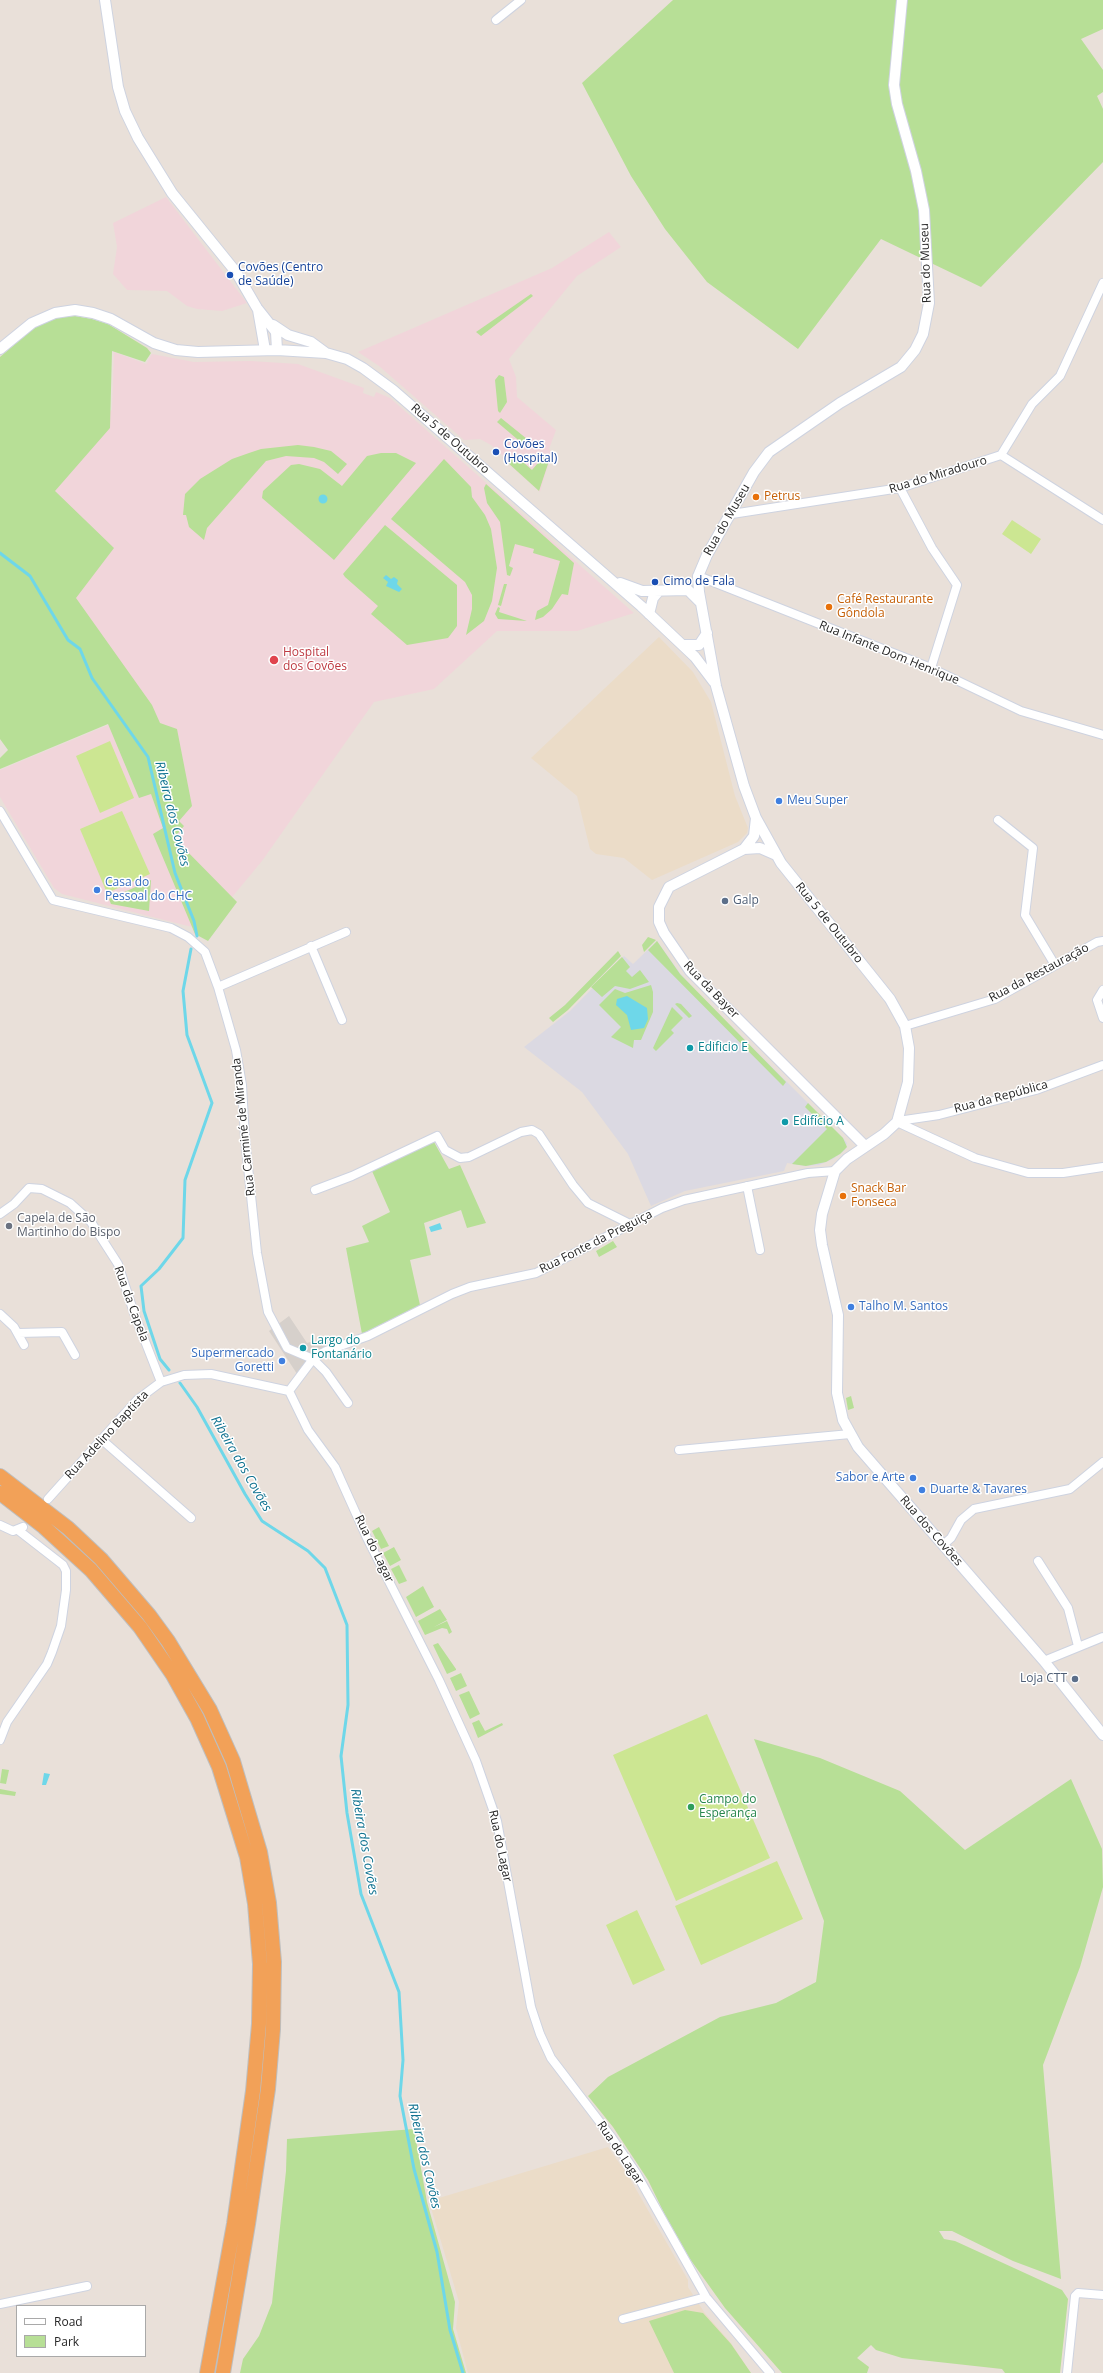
<!DOCTYPE html>
<html>
<head>
<meta charset="utf-8">
<style>
  body { margin:0 }
  #map { position:relative; width:1103px; height:2373px; overflow:hidden; background:#e9e0d9; font-family:"Open Sans",sans-serif }
  canvas { display:block }
  .legend { position:absolute; left:16px; top:2305px; width:130px; height:52px; box-sizing:border-box; background:#fff; border:1px solid #a9a9a9; margin:0; padding:5px 7px; list-style:none; font-size:12px; color:#272727 }
  .legend li { display:flex; align-items:center; gap:8px; height:20px }
  .legend b { width:20px; border:1px solid #a9a9a9 }
</style>
</head>
<body>
<div id="map">
<canvas width="1103" height="2373"></canvas>
<ul class="legend">
<li><b style="height:5px;background:#fff"></b>Road</li>
<li><b style="height:11px;background:#b7df96"></b>Park</li>
</ul>
</div>
<script>
const c = document.querySelector('canvas').getContext('2d');
c.lineJoin = 'round';
function fill(path, color) { c.fillStyle = color; c.fill(path, 'evenodd'); }
const shape = rows => new Path2D(rows.map(r => 'M' + r).join(''));
function stroke(path, color, width, dash) { c.strokeStyle = color; c.lineWidth = width; c.lineCap = dash ? 'butt' : 'round'; c.setLineDash(dash || []); c.stroke(path); }
function drawText(font, color, halo, rows, align = 'center') {
  c.font = font + ' "Open Sans",sans-serif'; c.lineWidth = 3; c.setLineDash([]); c.textBaseline = 'middle'; c.strokeStyle = halo; c.fillStyle = color; for (const [text, x, y, turn = 0] of rows) {
    c.save(); c.translate(x, y); c.rotate((+turn || 0) * Math.PI / 180); c.textAlign = isNaN(turn) ? turn : align; if (halo) c.strokeText(text, 0, 0); c.fillText(text, 0, 0); c.restore();
  }
}
fill(shape([
  [657,941,680,973,699,994,843,1138,847,1143,845,1150,833,1159,819,1165,806,1166,787,1163,784,1171,685,1191,651,1206,628,1154,582,1092,524,1047,570,1011,624,956,633,964]
]), '#dbd9e2');
fill(shape([
  [659,637,693,672,711,702,735,796,748,828,747,833,738,842,652,880,624,858,596,854,590,849,577,796,531,758],
  [608,2147,629,2177,688,2280,688,2287,704,2312,731,2343,751,2373,468,2373,456,2328,459,2302,429,2201]
]), '#ebdcc8');
fill(shape([
  [166,197,247,303,222,311,197,309,187,306,167,291,127,290,113,274,117,247,113,223],
  [609,232,621,247,577,276,509,359,516,377,517,397,556,430,549,449,552,452,540,492,502,458,503,456,491,445,480,439,464,440,379,366,358,352,552,268],
  [114,352,146,364,152,354,194,362,250,361,298,364,364,388,363,393,374,397,376,392,390,398,634,613,577,631,497,631,434,689,374,702,262,861,199,937,194,934,192,927,62,894,54,888,0,797,0,770,118,721,0,487,112,410]
]), '#f1d5da');
fill(shape([
  [673,0,1103,0,1103,29,1081,39,1103,70,1103,92,1097,96,1103,109,1103,162,981,287,881,239,798,349,707,282,665,229,631,176,582,83],
  [531,294,533,296,481,336,476,332],
  [75,316,92,319,108,324,147,348,151,353,145,362,112,351,110,428,55,491,114,548,76,598,152,705,160,723,177,729,192,806,179,821,184,826,174,838,237,902,208,941,195,934,153,834,163,828,151,794,139,798,108,724,0,769,0,758,8,750,0,739,0,357,35,327,56,318],
  [499,375,504,377,507,402,500,413,498,411,495,380],
  [501,418,527,439,523,444,497,422],
  [298,445,314,447,331,451,347,464,338,474,324,462,314,458,286,456,266,461,207,528,204,540,189,527,186,515,183,515,185,494,200,479,232,459,249,453,261,449],
  [381,453,396,453,416,463,334,560,262,498,263,491,291,465,299,464,320,469,342,486,367,456],
  [514,454,532,470,543,457,549,461,539,491,507,462],
  [444,459,471,487,472,497,485,515,491,529,497,568,492,601,484,621,466,635,472,609,472,595,465,582,391,519],
  [486,484,574,563,568,595,562,594,552,609,543,617,535,620,537,611,548,605,560,561,533,553,534,549,515,544,509,566,513,568,510,576,507,575,500,522,487,503,484,488],
  [385,525,457,585,457,626,448,638,407,645,371,614,378,606,345,577,343,574],
  [504,584,507,584,501,606,498,605],
  [498,607,500,608,499,612,527,621,498,619,495,614],
  [151,880,149,911,111,904,109,899],
  [648,937,656,940,644,952,642,945],
  [657,941,680,974,786,1082,783,1086,648,950],
  [618,951,621,956,568,1010,553,1022,549,1018,565,1005],
  [622,957,630,967,626,971,632,977,640,970,649,982,630,989,615,986,602,997,591,987],
  [651,985,653,992,653,1012,641,1040,634,1040,633,1048,611,1037,621,1027,599,1005,615,989,625,993],
  [677,1003,681,1004,692,1016,689,1018,675,1004],
  [672,1007,683,1018,671,1030,674,1033,656,1051,653,1048],
  [808,1103,843,1138,847,1147,840,1154,826,1162,806,1166,792,1164,827,1129,805,1107],
  [434,1142,449,1169,460,1165,486,1223,467,1228,461,1210,424,1223,431,1255,410,1260,420,1305,362,1334,346,1248,369,1242,362,1226,390,1212,372,1171],
  [613,1241,617,1247,599,1257,596,1251],
  [851,1396,854,1408,848,1410,846,1398],
  [379,1527,389,1546,381,1549,372,1531],
  [394,1547,401,1560,390,1566,383,1553],
  [399,1565,407,1581,399,1584,391,1569],
  [423,1586,434,1607,416,1617,406,1597],
  [440,1609,447,1620,434,1627,447,1621,452,1632,449,1634,447,1629,442,1628,425,1635,418,1621],
  [438,1643,456,1669,456,1670,447,1674,433,1645],
  [461,1673,467,1686,456,1691,450,1678],
  [469,1691,480,1714,470,1719,459,1695],
  [479,1720,485,1731,502,1723,503,1725,478,1738,472,1723],
  [754,1739,820,1758,900,1791,965,1850,1071,1779,1102,1849,1103,1887,1080,1967,1043,2065,1061,2279,1013,2261,952,2231,939,2231,944,2239,955,2241,1062,2290,1068,2299,1060,2373,1005,2373,1002,2369,902,2358,876,2350,871,2345,857,2358,869,2367,867,2373,782,2373,725,2308,690,2259,664,2213,648,2180,613,2127,588,2096,608,2077,720,2017,776,2003,816,1982,824,1921],
  [2,1769,9,1770,6,1784,0,1783],
  [0,1789,16,1792,15,1796,0,1794],
  [414,2129,427,2202,455,2302,453,2329,466,2373,240,2373,243,2359,259,2336,272,2303,286,2171,287,2139],
  [685,2310,703,2313,731,2344,751,2373,674,2373,649,2321]
]), '#b7df96');
fill(shape([
  [1012,520,1041,539,1031,554,1002,534],
  [110,741,134,798,100,813,76,756],
  [122,811,150,874,107,893,80,829],
  [707,1714,770,1858,676,1901,613,1755],
  [777,1861,803,1919,701,1965,675,1906],
  [637,1910,665,1970,633,1985,606,1925]
]), '#cce692');
fill(shape([
  [289,1316,307,1343,322,1339,329,1353,313,1363,301,1380,269,1331]
]), '#d6d0cb');
fill(shape([
  '318.5 499a4.5 4.5 0 1 1 9 0a4.5 4.5 0 1 1-9 0Z',
  [386,575,391,579,394,577,398,580,397,584,402,589,399,592,386,586,388,582,383,578],
  [627,996,647,1008,648,1019,644,1028,631,1030,627,1015,616,1005,617,999],
  [440,1223,442,1229,431,1232,429,1227],
  [44,1773,50,1774,46,1785,42,1785]
]), '#6ed7e9');
stroke(shape([
  [0,553,30,576,68,640,80,649,92,678,148,757,175,873,194,921,197,936],
  [169,1370,160,1359,144,1311,141,1286,159,1269,183,1238,185,1180,212,1103,187,1035,183,991,191,949],
  [180,1383,197,1407,245,1494,262,1521,308,1551,325,1568,347,1625,348,1705,341,1756,347,1813,361,1894,399,1992,403,2060,400,2096,414,2169,437,2252,450,2330,463,2373]
]), '#6ed7e9', 3);
const minor = shape([
  [496,20,521,0],
  [1001,455,1032,404,1060,376,1103,283],
  [1001,455,1103,520],
  [900,488,932,548,957,585,931,668],
  [732,514,900,488,1001,455],
  [698,576,931,668,1021,711,1103,735],
  [0,811,53,900,171,928,188,937,205,952,218,987,236,1050,242,1085,245,1138,257,1253,268,1312,287,1348,313,1359,326,1372,348,1403],
  [998,820,1033,848,1025,915,1055,965],
  [311,946,342,1020],
  [218,987,346,932],
  [1103,990,1097,1000,1103,1018],
  [905,1026,995,999,1097,942,1103,941],
  [898,1121,939,1115,1036,1090,1103,1065],
  [897,1122,975,1158,1028,1173,1063,1173,1103,1167],
  [747,1186,760,1250],
  [315,1190,352,1176,437,1136,445,1150,460,1158,469,1157,521,1132,532,1130,539,1134,573,1185,588,1203,630,1224],
  [0,1214,14,1204,29,1188,42,1189,70,1203,91,1222,118,1264,134,1313,161,1382],
  [0,1314,14,1327,24,1345],
  [18,1333,62,1332,75,1355],
  [289,1391,308,1430,335,1467,367,1538,439,1680,476,1761,497,1821,531,2007,540,2034,551,2058,612,2138,636,2173,706,2297,770,2373],
  [289,1391,313,1359,326,1351,368,1336,452,1294,470,1287,536,1273,662,1208,684,1200,808,1173,835,1171],
  [101,1439,191,1518],
  [679,1450,850,1434],
  [48,1499,137,1400,161,1382,184,1375,211,1374,289,1391],
  [0,1525,13,1531,23,1527],
  [943,1545,951,1538,961,1520,974,1509,1070,1489,1103,1462],
  [1038,1561,1068,1608,1078,1646],
  [1044,1661,1103,1637],
  [0,1740,7,1722,47,1664,52,1652,61,1626,66,1590,66,1571,63,1565,18,1530],
  [0,2304,87,2286],
  [623,2319,706,2297],
  [1067,2373,1075,2296,1078,2293,1103,2295]
]);
const tertiary = shape([
  [105,0,118,87,125,111,138,138,172,193,236,272,257,308,276,332,277,350],
  [258,310,265,350],
  [273,325,288,335,311,342,326,353],
  [0,349,32,323,55,313,75,310,93,313,111,319,154,343,176,350,198,352,277,350,326,353,347,359,363,368,393,390,641,606,695,657,714,682],
  [699,574,707,555,754,472,769,452,840,403,901,367,915,350,923,334,929,303,924,210,916,171,897,104,894,85,902,0],
  [698,576,699,592,716,686,744,786,756,818,781,863,890,999,905,1026,909,1048,908,1082,897,1122,884,1134,847,1159,835,1171,822,1214,820,1230,822,1245,838,1315,837,1393,843,1420,858,1447,1044,1661,1103,1735],
  [620,583,642,591,688,590,701,603],
  [649,614,653,598,658,592],
  [684,645,699,645,707,633],
  [756,818,754,836,744,849,669,887,659,907,659,922,664,933,690,971,865,1146],
  [744,849,760,848,776,855]
]);
const trunk = shape([
  [0,1476,68,1528,101,1559,149,1615,168,1641,210,1710,233,1761,260,1852,269,1903,274,1962,273,2029,268,2089,248,2224,223,2373],
  [0,1493,44,1527,91,1570,140,1627,173,1675,197,1718,219,1767,247,1857,255,1904,260,1964,259,2024,253,2091,234,2224,207,2373]
]);
stroke(minor, '#ced3e0', 10);
stroke(tertiary, '#ced3e0', 12);
stroke(trunk, '#bebebe', 16);
stroke(minor, '#fff', 8);
stroke(tertiary, '#fff', 10);
stroke(trunk, '#f2a158', 14);
for (const [x, y, r, color] of [
  [230,275,4,"#1a4fb4"],
  [496,452,4,"#1a4fb4"],
  [756,497,4,"#e8710a"],
  [655,582,4,"#1a4fb4"],
  [829,607,4,"#e8710a"],
  [274,660,5,"#e0444e"],
  [779,801,4,"#3f7fe0"],
  [97,890,4,"#3f7fe0"],
  [725,901,4,"#5c6f8a"],
  [690,1048,4,"#0f9aa8"],
  [785,1122,4,"#0f9aa8"],
  [843,1196,4,"#e8710a"],
  [9,1226,4,"#6b7280"],
  [851,1307,4,"#3f7fe0"],
  [303,1348,4,"#0f9aa8"],
  [282,1361,4,"#3f7fe0"],
  [913,1478,4,"#3f7fe0"],
  [922,1490,4,"#3f7fe0"],
  [1075,1679,4,"#5c6f8a"],
  [691,1807,4,"#2e9e5b"]
]) { const dot = new Path2D(); dot.arc(x, y, r, 0, 2 * Math.PI); c.fillStyle = color; c.fill(dot); stroke(dot, '#fff', 1.5); }
drawText('12px', '#272727', '#fff', [
  ["Rua do Museu",926,263,-92],
  ["Rua 5 de Outubro",450,439,41],
  ["Rua do Miradouro",938,475,-17],
  ["Rua do Museu",727,520,-60],
  ["Rua Infante Dom Henrique",889,653,22],
  ["Rua 5 de Outubro",829,923,51],
  ["Rua da Restauração",1039,973,-28],
  ["Rua da Bayer",711,990,46],
  ["Rua da República",1001,1097,-15],
  ["Rua Carminé de Miranda",244,1127,-96],
  ["Rua Fonte da Preguiça",596,1242,-27],
  ["Rua da Capela",131,1304,70],
  ["Rua Adelino Baptista",107,1435,-47],
  ["Rua dos Covões",931,1531,49],
  ["Rua do Lagar",374,1549,64],
  ["Rua do Lagar",500,1846,78],
  ["Rua do Lagar",620,2153,56]
]);
drawText('12px', '#164399', '#fff', [
  ["Covões (Centro",238,268],
  ["de Saúde)",238,282],
  ["Covões",504,445],
  ["(Hospital)",504,459],
  ["Cimo de Fala",663,582]
], 'left');
drawText('12px', '#c56008', '#fff', [
  ["Petrus",764,497],
  ["Café Restaurante",837,600],
  ["Gôndola",837,614],
  ["Snack Bar",851,1189],
  ["Fonseca",851,1203]
], 'left');
drawText('12px', '#be3a42', '#fff', [
  ["Hospital",283,653],
  ["dos Covões",283,667]
], 'left');
drawText('12px', '#366cbe', '#fff', [
  ["Meu Super",787,801],
  ["Casa do",105,883],
  ["Pessoal do CHC",105,897],
  ["Talho M. Santos",859,1307],
  ["Supermercado",274,1354,"right"],
  ["Goretti",274,1368,"right"],
  ["Sabor e Arte",905,1478,"right"],
  ["Duarte & Tavares",930,1490]
], 'left');
drawText('12px', '#4e5e75', '#fff', [
  ["Galp",733,901],
  ["Loja CTT",1067,1679,"right"]
], 'left');
drawText('12px', '#0d838f', '#fff', [
  ["Edificio E",698,1048],
  ["Edifício A",793,1122],
  ["Largo do",311,1341],
  ["Fontanário",311,1355]
], 'left');
drawText('12px', '#5b616d', '#fff', [
  ["Capela de São",17,1219],
  ["Martinho do Bispo",17,1233]
], 'left');
drawText('12px', '#27864d', '#fff', [
  ["Campo do",699,1800],
  ["Esperança",699,1814]
], 'left');
drawText('italic 13px', '#117391', '#fff', [
  ["Ribeira dos Covões",172,814,76],
  ["Ribeira dos Covões",241,1464,60],
  ["Ribeira dos Covões",364,1842,80],
  ["Ribeira dos Covões",424,2156,77]
]);
</script>
</body>
</html>
